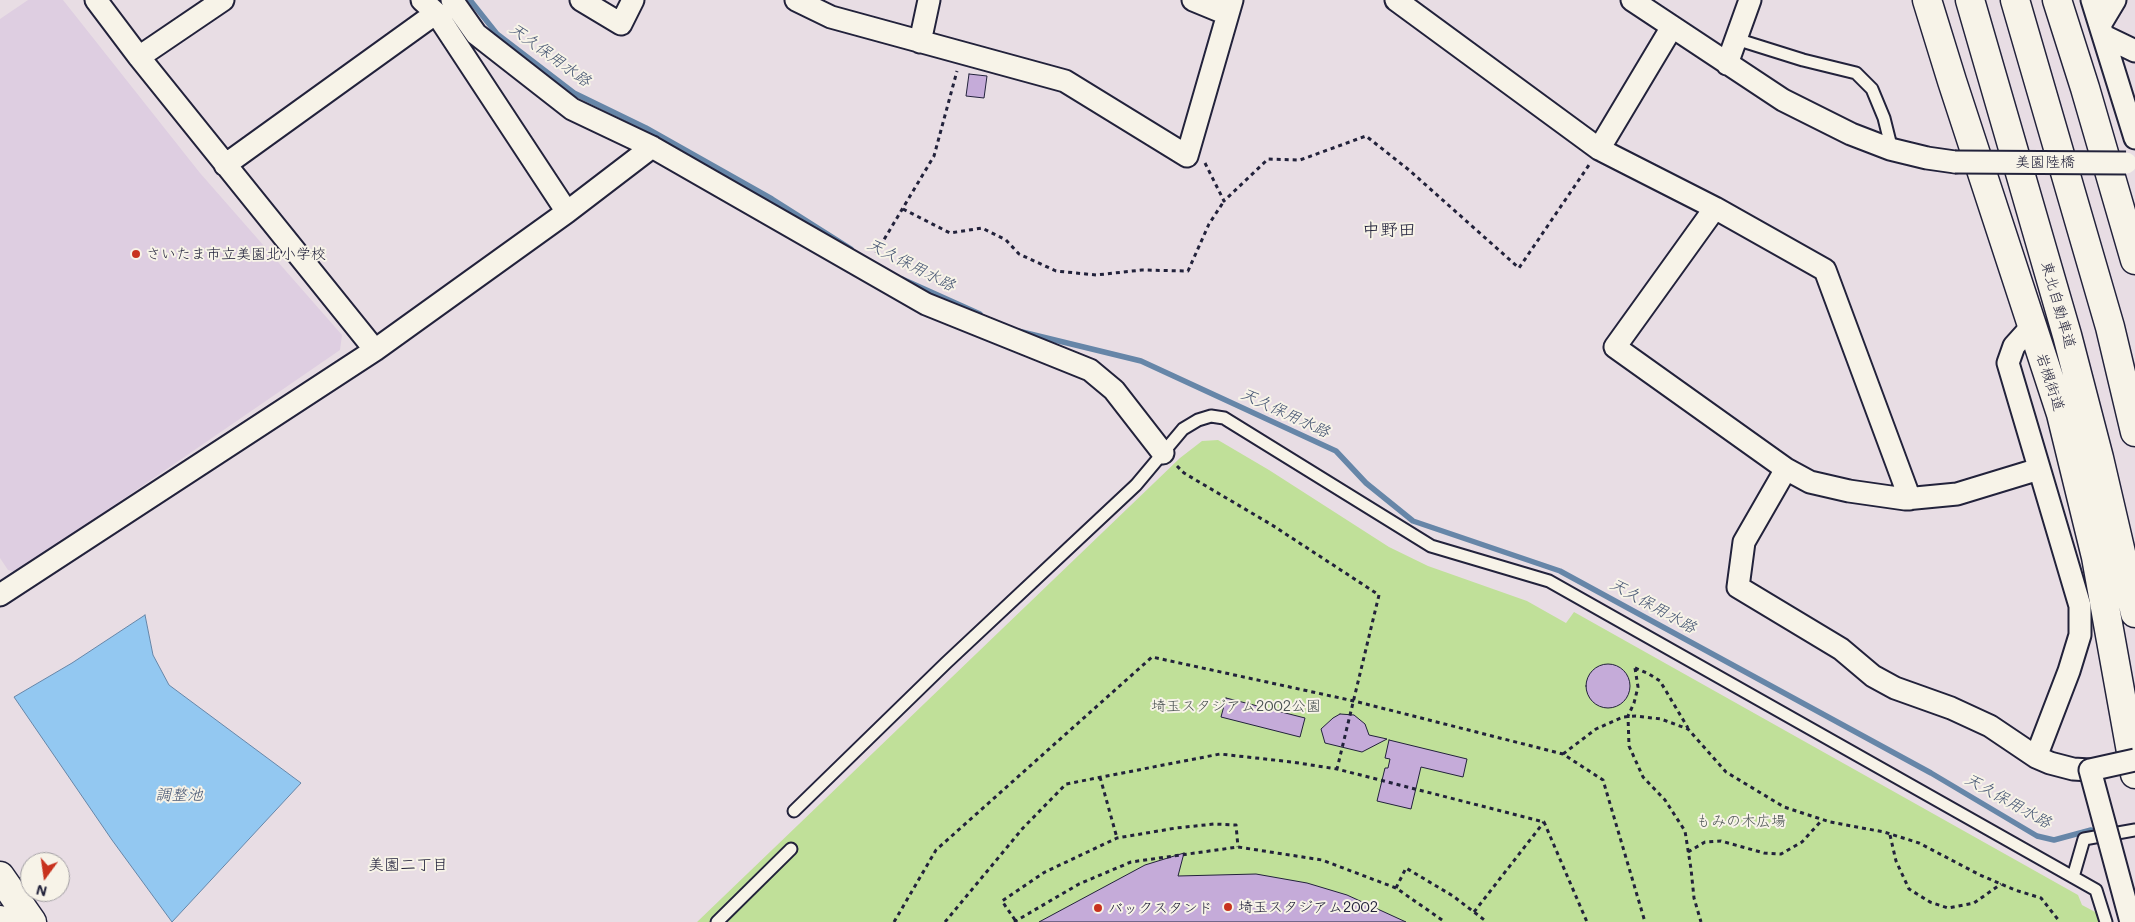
<!DOCTYPE html>
<html>
<head>
<meta charset="utf-8">
<style>
  body { margin:0 }
  #map { position:relative; width:2135px; height:922px; overflow:hidden; background:#e8dde4; font-family:Mali,sans-serif }
  canvas { display:block }
  .north { position:absolute; left:20px; top:852px; width:50px; height:50px; box-sizing:border-box; background:#f7f3e8; border:1px solid #a29fa3; border-radius:50%; rotate:194deg; font-size:14px; font-weight:700; line-height:20px; text-align:center; color:#22223b }
  .north::after { content:''; display:block; margin:auto; width:18px; height:22px; background:#c8321e; clip-path:polygon(50% 0,100% 100%,50% 72%,0 100%) }
</style>
</head>
<body>
<div id="map">
<canvas width="2135" height="922"></canvas>
<div class="north">N</div>
</div>
<script>
const c = document.querySelector('canvas').getContext('2d');
c.lineJoin = 'round';
function fill(path, color) { c.fillStyle = color; c.fill(path, 'evenodd'); }
const shape = rows => new Path2D(rows.map(r => 'M' + r).join(''));
function stroke(path, color, width, dash) { c.strokeStyle = color; c.lineWidth = width; c.lineCap = dash ? 'butt' : 'round'; c.setLineDash(dash || []); c.stroke(path); }
function drawText(font, color, halo, rows, align = 'center') {
  c.font = font + ' Mali,"Klee One",sans-serif'; c.lineWidth = 4; c.setLineDash([]); c.textBaseline = 'middle'; c.strokeStyle = halo; c.fillStyle = color; for (const [text, x, y, turn = 0] of rows) {
    c.save(); c.translate(x, y); c.rotate((+turn || 0) * Math.PI / 180); c.textAlign = isNaN(turn) ? turn : align; if (halo) c.strokeText(text, 0, 0); c.fillText(text, 0, 0); c.restore();
  }
}
fill(shape([
  [28,0,63,0,200,173,342,335,340,350,17,572,8,570,0,558,0,19]
]), '#decee1');
fill(shape([
  [1218,440,1269,470,1389,547,1428,566,1527,601,1566,623,1574,612,2078,895,2082,905,2097,913,2099,922,697,922,1180,458,1202,441]
]), '#c0e099');
const water = shape([
  [145,615,153,655,169,685,301,783,172,922,112,840,14,697,72,663,145,615]
]);
fill(water, '#93c8f1');
stroke(water, '#6686a8', 1);
stroke(shape([
  [470,0,497,34,574,93,646,128,772,199,851,249],
  [902,279,980,314],
  [1018,331,1141,361,1336,451,1366,483,1413,521,1560,571,1931,773,2037,836,2054,840,2091,830]
]), '#6686a8', 5.5);
const building = shape([
  [969,74,987,76,984,98,966,96,969,74],
  '1586 686a22 22 0 1 1 44 0a22 22 0 1 1-44 0Z',
  [1226,698,1305,718,1300,737,1221,717,1226,698],
  [1340,714,1354,715,1365,724,1369,735,1387,739,1362,752,1325,743,1321,729,1333,718,1340,714],
  [1389,740,1467,759,1463,777,1421,767,1411,809,1377,801,1385,768,1388,768,1390,759,1385,758,1389,740],
  [1184,853,1178,876,1256,874,1307,883,1347,895,1406,922,1039,922,1145,865,1184,853]
]);
fill(building, '#c5abd9');
stroke(building, '#22223b', 1);
const lane = shape([
  [1736,39,1803,60,1856,73,1872,89,1884,118,1892,150],
  [794,811,946,663,1136,485,1183,429,1198,420,1211,416,1224,418,1431,546,1549,581,2073,877,2096,890,2106,922],
  [2073,877,2084,839,2135,830],
  [717,922,791,849]
]);
const street = shape([
  [96,0,139,57,375,350],
  [422,0,436,13,567,212],
  [452,0,476,34,572,109,652,147,926,304,1090,370,1114,390,1163,453],
  [581,0,621,24,633,0],
  [796,0,831,17,1065,81,1187,156,1232,0],
  [1193,0,1227,14],
  [1396,0,1599,149,1715,208,1825,270,1910,499],
  [1632,0,1783,100,1851,134,1890,149,1927,158,1955,162],
  [2092,0,2135,138],
  [2100,25,2115,0],
  [2104,36,2135,51],
  [920,42,929,0],
  [139,57,223,0],
  [1727,64,1750,0],
  [1599,149,1672,27],
  [225,165,436,13],
  [1715,208,1615,347,1786,469,1810,482,1849,491,1905,499,1957,494,2039,469],
  [2032,326,2014,346,2008,363,2080,606,2080,635,2069,671,2036,757],
  [1786,469,1744,542,1738,587,1841,649,1873,676,1895,688,1951,708,1990,726,2036,757,2050,763,2073,769,2090,770],
  [0,595,375,350,567,212,652,147]
]);
const secondary = shape([
  [0,876,32,922],
  [0,920,1,922]
]);
const highway = shape([
  [1927,0,1952,81,2061,414,2096,557,2135,774],
  [1970,0,2067,335,2099,458,2135,613],
  [2015,0,2110,327,2135,432],
  [2057,0,2085,88,2135,260]
]);
stroke(lane, '#22223b', 15);
stroke(street, '#22223b', 25);
stroke(secondary, '#22223b', 31);
stroke(highway, '#22223b', 31);
stroke(shape([
  [1205,163,1224,201,1268,159,1300,160,1366,136,1409,170,1519,268,1589,165],
  [903,209,950,233,982,228,1006,240,1019,254,1056,271,1096,275,1142,270,1188,271,1209,224,1224,201],
  [876,253,934,156,957,71],
  [1177,466,1184,473,1272,525,1379,595,1337,769],
  [1635,668,1638,687,1634,703,1628,716,1629,746,1643,777,1665,800,1685,831,1691,869,1694,898,1701,922],
  [1635,668,1649,674,1660,681,1688,728],
  [1563,754,1596,729,1623,717,1636,716,1661,719,1688,729,1726,772,1784,807,1830,822,1884,832,1919,843,1980,875,2015,890,2041,898,2060,922],
  [1100,777,1117,838],
  [1890,835,1896,861,1909,889,1930,902,1948,908,1974,903,2001,884],
  [1688,852,1705,842,1721,841,1764,853,1781,854,1802,842,1822,820],
  [1396,888,1406,868,1453,896,1487,922],
  [1474,912,1544,822],
  [1015,920,1002,901,1045,872,1117,838,1176,828,1214,824,1236,825,1238,847],
  [894,922,936,850,1152,657,1354,701,1563,754,1603,780,1645,922],
  [945,922,1023,828,1066,784,1220,754,1292,762,1337,769,1544,822,1587,922],
  [1014,922,1079,884,1131,862,1238,847,1322,860,1396,888,1445,922]
]), '#22223b', 3, [4, 4]);
stroke(lane, '#f7f3e8', 11);
stroke(street, '#f7f3e8', 21);
stroke(secondary, '#f7f3e8', 28);
stroke(highway, '#f7f3e8', 28);
const streetBridge = shape([
  [1955,162,2126,163],
  [2131,922,2090,770,2135,760]
]);
stroke(streetBridge, '#22223b', 25, []);
stroke(streetBridge, '#f7f3e8', 21);
for (const [x, y, r, color] of [
  [136,254,5,"#c8321e"],
  [1228,907,5,"#c8321e"],
  [1098,908,5,"#c8321e"]
]) { const dot = new Path2D(); dot.arc(x, y, r, 0, 2 * Math.PI); c.fillStyle = color; c.fill(dot); stroke(dot, '#f7f3e8', 2); }
drawText('15px', '#22223b', '#f7f3e8', [
  ["美園陸橋",2045,162],
  ["東北自動車道",2058,305,74],
  ["岩槻街道",2050,382,72]
]);
drawText('15px', '#22223b', '#f7f3e8', [
  ["さいたま市立美園北小学校",146,254],
  ["埼玉スタジアム2002",1238,907],
  ["バックスタンド",1108,908]
], 'left');
drawText('15px', '#4a5252', '#f7f3e8', [
  ["埼玉スタジアム2002公園",1236,706],
  ["もみの木広場",1741,821]
]);
drawText('italic 16px', '#445472', '#f7f3e8', [
  ["天久保用水路",550,55,36],
  ["天久保用水路",911,265,27],
  ["天久保用水路",1285,413,25],
  ["天久保用水路",1653,606,29],
  ["調整池",179,795],
  ["天久保用水路",2008,801,29]
]);
drawText('16px', '#22223b', '#f7f3e8', [
  ["美園二丁目",408,865]
]);
drawText('18px', '#22223b', '#f7f3e8', [
  ["中野田",1389,230]
]);
</script>
</body>
</html>
